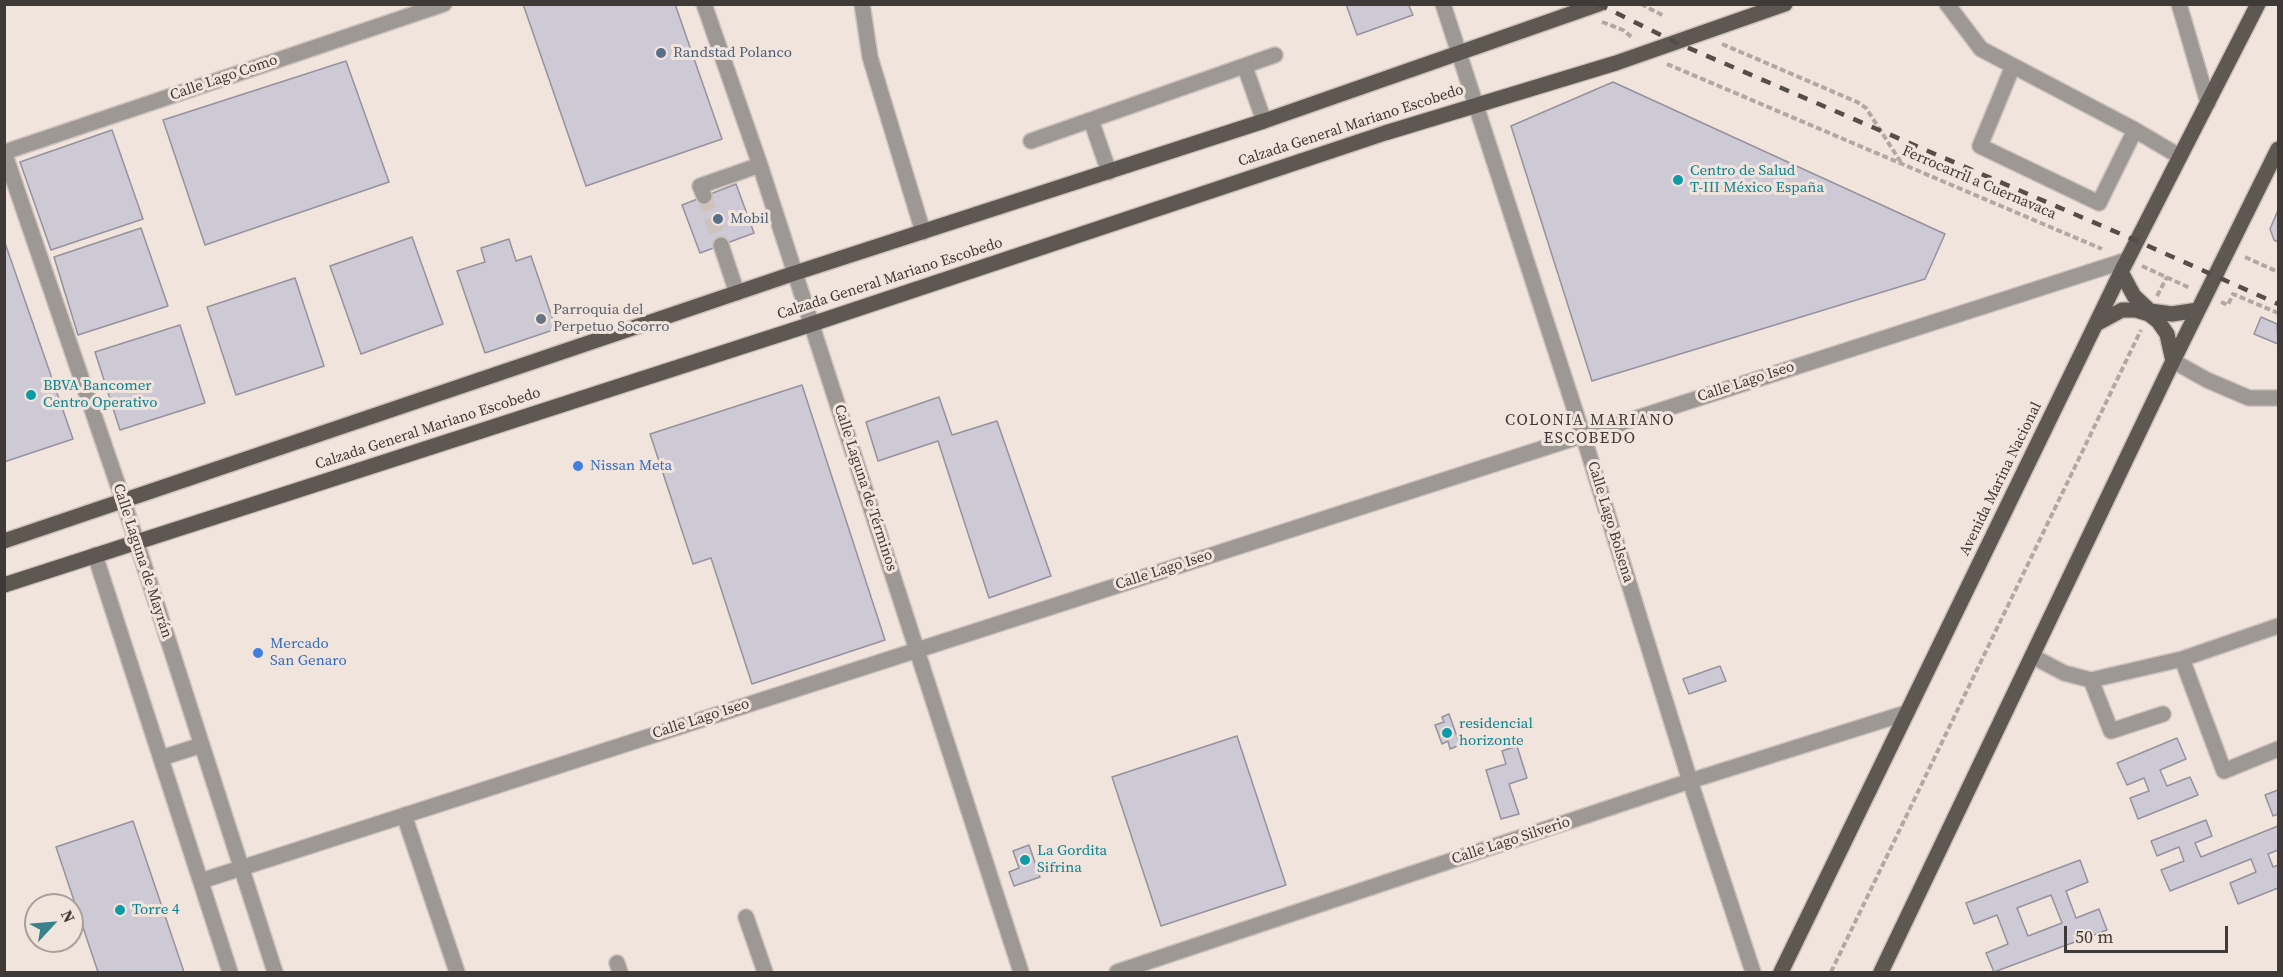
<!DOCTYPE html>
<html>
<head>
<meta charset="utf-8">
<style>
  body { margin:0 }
  #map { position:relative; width:2283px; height:977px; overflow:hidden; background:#f1e4dd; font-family:"Source Serif 4",serif }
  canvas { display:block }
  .frame { position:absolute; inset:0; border:6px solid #3f3a37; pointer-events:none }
  .north { position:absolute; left:24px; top:893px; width:60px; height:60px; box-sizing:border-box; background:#f1e4dd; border:2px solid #aaa09b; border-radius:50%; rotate:64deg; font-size:16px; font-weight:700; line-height:24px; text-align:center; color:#3f3a37 }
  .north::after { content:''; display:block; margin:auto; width:21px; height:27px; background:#3a828b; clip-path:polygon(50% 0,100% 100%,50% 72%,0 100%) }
  .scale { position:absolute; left:2064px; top:926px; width:164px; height:27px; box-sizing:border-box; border:3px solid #3f3a37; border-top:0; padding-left:8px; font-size:18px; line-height:21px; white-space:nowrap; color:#3f3a37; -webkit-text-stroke:4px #f1e4dd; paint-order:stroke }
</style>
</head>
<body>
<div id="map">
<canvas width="2283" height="977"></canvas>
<div class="frame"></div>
<div class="north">N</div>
<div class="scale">50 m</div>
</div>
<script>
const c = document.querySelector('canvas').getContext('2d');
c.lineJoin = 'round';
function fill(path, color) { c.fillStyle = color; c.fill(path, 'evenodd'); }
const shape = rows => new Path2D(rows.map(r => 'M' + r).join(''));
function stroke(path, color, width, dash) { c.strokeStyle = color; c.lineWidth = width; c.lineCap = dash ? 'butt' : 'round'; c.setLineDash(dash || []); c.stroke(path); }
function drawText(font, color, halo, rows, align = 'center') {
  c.font = font + ' "Source Serif 4",serif'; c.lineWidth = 6; c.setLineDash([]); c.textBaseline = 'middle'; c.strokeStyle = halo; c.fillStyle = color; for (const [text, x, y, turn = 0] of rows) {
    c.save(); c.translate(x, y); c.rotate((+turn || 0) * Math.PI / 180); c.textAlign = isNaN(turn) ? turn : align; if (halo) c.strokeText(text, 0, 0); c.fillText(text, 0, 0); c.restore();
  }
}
const building = shape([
  [523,4,675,4,722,139,586,186,523,4],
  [1346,4,1408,4,1413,15,1357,35,1346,4],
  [346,61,389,182,205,245,163,120,346,61],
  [1613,82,1945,234,1925,279,1592,381,1511,126,1613,82],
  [112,130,143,219,51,250,20,162,112,130],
  [736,184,754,233,700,253,682,205,736,184],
  [2278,210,2278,242,2274,240,2270,229,2278,210],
  [141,228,168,306,78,335,54,257,141,228],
  [412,237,443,324,361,354,330,266,412,237],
  [509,239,516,261,531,256,556,329,485,353,457,271,485,262,481,248,509,239],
  [4,240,73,439,4,462,4,240],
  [295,278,324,366,236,395,207,307,295,278],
  [2261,317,2277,324,2278,344,2254,334,2261,317],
  [180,325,205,403,120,430,95,352,180,325],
  [802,385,885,640,752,684,711,558,693,564,650,434,802,385],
  [939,397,952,435,997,421,1051,576,989,598,938,441,878,461,866,422,939,397],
  [1720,666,1726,681,1689,694,1683,679,1720,666],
  [1449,714,1460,745,1450,749,1448,741,1442,744,1435,725,1444,722,1442,717,1449,714],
  [1237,736,1286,885,1161,926,1112,777,1237,736],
  [2177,738,2186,759,2160,770,2167,786,2190,777,2198,795,2138,819,2130,798,2149,791,2144,778,2127,785,2117,763,2177,738],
  [1517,746,1527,778,1509,784,1519,814,1501,819,1486,770,1506,764,1502,751,1517,746],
  [2278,790,2278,814,2273,816,2265,795,2278,790],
  [2206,820,2212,836,2195,843,2201,857,2278,826,2278,850,2268,854,2273,867,2278,865,2278,888,2238,904,2230,883,2256,872,2251,859,2170,891,2161,870,2184,861,2179,847,2157,856,2151,841,2206,820],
  [133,821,184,972,98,972,56,847,133,821],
  [1029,845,1040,877,1014,886,1009,872,1019,868,1013,851,1029,845],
  [2080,860,2088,882,2066,891,2076,918,2099,909,2107,930,1994,972,1986,953,2008,944,1997,915,1974,924,1966,903,2080,860],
  [2051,895,2062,923,2028,936,2017,908,2051,895]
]);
fill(building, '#cdc9d5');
stroke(building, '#96929d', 1.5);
stroke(shape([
  [704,196,721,245]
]), '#cdc2bc', 15, [15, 8]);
const minor = shape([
  [704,4,760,165,1021,972],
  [862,4,870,57,923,232],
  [1443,4,1583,435,1690,781,1753,972],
  [1947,4,1981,49,2135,130,2179,156],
  [2179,4,2208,103],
  [2013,66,1980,146,2099,203,2135,130],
  [1245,67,1264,121],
  [1091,120,1109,172],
  [1031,141,1275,55],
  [4,152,124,503,275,972],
  [5,152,444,4],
  [704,196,700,186,760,165],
  [721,245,737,293],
  [2173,361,2207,380,2249,398,2278,398],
  [95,555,230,972],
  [2032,656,2064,673,2091,680,2182,659,2278,626],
  [2182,659,2224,771,2278,749],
  [2091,680,2111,731,2163,714],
  [161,758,202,745],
  [404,815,457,972],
  [201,881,2127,260],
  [746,917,765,972],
  [617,963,620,972],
  [1117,972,1690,781,1906,713]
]);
const major = shape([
  [2121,272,2134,296,2150,311,2172,314,2198,310],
  [2098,323,2122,310,2136,310,2149,314,2158,321,2167,334,2173,361],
  [4,541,795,273,1264,121,1599,4],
  [4,585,812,324,1385,133,1616,63,1785,4],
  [1781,972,2121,272,2258,4],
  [1881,972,2173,361,2278,149]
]);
stroke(minor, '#cdc2bc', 18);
stroke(major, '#cdc2bc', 18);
stroke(shape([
  [1641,4,1664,16],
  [1602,22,1623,30,1633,38],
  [1722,44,1857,102,1866,108,1902,164],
  [1667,64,2102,249],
  [2245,257,2278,272],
  [2142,266,2190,288],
  [2157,296,2167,277],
  [2221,302,2228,305,2233,294,2278,313],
  [1831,972,2141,330]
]), '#b2a8a3', 4, [6, 3]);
stroke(minor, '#9d9894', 15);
stroke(major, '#5f5751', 15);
stroke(shape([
  [1598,4,1677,43,2137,241,2278,304]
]), '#544e4b', 4.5, [10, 10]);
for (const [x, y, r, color] of [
  [661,53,6,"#5c6f8a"],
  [1678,180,6,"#0f9aa8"],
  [718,219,6,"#5c6f8a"],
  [541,319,6,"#6b7280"],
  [31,395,6,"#0f9aa8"],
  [578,466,6,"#3f7fe0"],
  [258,653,6,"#3f7fe0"],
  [1447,733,6,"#0f9aa8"],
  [1025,860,6,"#0f9aa8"],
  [120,910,6,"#0f9aa8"]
]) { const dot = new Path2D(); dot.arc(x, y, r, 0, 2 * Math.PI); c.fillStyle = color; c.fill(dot); stroke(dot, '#f1e4dd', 2); }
drawText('15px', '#4e5e75', '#f1e4dd', [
  ["Randstad Polanco",673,53],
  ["Mobil",730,219]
], 'left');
drawText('15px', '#3f3a37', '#f1e4dd', [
  ["Calle Lago Como",224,78,-19],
  ["Calzada General Mariano Escobedo",1351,126,-18],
  ["Ferrocarril a Cuernavaca",1979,183,23],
  ["Calzada General Mariano Escobedo",890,279,-18],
  ["Calle Lago Iseo",1746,382,-18],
  ["Calzada General Mariano Escobedo",428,429,-18],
  ["Avenida Marina Nacional",2001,479,-64],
  ["Calle Laguna de Términos",865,488,72],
  ["Calle Lago Bolsena",1610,522,73],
  ["Calle Laguna de Mayrán",142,561,72],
  ["Calle Lago Iseo",1164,570,-18],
  ["Calle Lago Iseo",701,719,-18],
  ["Calle Lago Silverio",1511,841,-18]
]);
drawText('15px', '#0d838f', '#f1e4dd', [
  ["Centro de Salud",1690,171],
  ["T-III México España",1690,188],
  ["BBVA Bancomer",43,386],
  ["Centro Operativo",43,403],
  ["residencial",1459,724],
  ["horizonte",1459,741],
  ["La Gordita",1037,851],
  ["Sifrina",1037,868],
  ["Torre 4",132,910]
], 'left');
drawText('15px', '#5b616d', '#f1e4dd', [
  ["Parroquia del",553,310],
  ["Perpetuo Socorro",553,327]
], 'left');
drawText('15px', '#366cbe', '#f1e4dd', [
  ["Nissan Meta",590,466],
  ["Mercado",270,644],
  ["San Genaro",270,661]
], 'left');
c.letterSpacing = '1.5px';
drawText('16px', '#3f3a37', '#f1e4dd', [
  ["COLONIA MARIANO",1590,421],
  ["ESCOBEDO",1590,439]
]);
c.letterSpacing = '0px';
</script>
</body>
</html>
